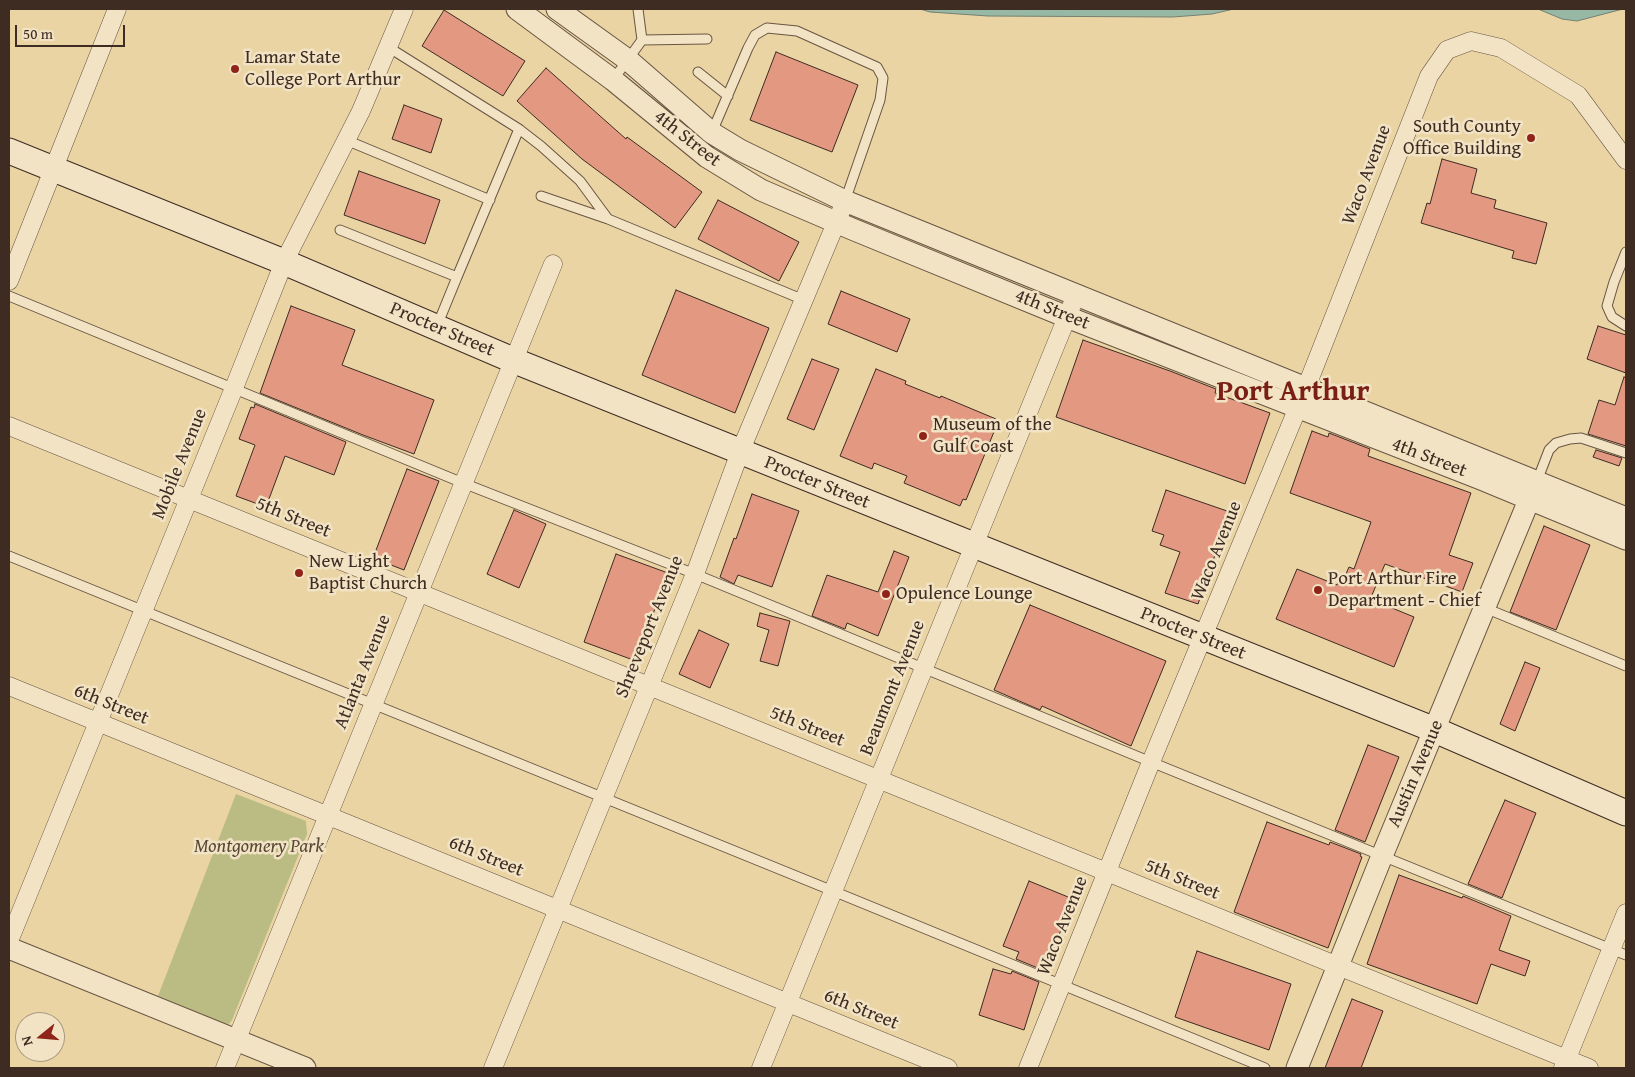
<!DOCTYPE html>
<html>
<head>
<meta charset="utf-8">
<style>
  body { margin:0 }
  #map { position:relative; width:1635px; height:1077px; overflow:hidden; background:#ead4a4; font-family:"Gentium Book Plus",serif }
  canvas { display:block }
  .frame { position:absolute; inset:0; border:10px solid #3e2b22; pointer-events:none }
  .north { position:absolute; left:15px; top:1012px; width:50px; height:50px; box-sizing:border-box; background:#f1e3c4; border:1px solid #a99983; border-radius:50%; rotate:253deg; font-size:14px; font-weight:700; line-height:20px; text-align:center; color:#3e2b22 }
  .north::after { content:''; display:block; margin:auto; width:18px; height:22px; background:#8f2418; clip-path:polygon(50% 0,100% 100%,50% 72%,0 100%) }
  .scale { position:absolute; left:15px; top:25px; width:110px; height:22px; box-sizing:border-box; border:2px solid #3e2b22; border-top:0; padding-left:6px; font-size:15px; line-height:18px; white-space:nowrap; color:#3e2b22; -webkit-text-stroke:4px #f1e3c4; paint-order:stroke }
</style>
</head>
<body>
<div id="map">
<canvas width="1635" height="1077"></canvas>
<div class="frame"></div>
<div class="north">N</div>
<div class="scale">50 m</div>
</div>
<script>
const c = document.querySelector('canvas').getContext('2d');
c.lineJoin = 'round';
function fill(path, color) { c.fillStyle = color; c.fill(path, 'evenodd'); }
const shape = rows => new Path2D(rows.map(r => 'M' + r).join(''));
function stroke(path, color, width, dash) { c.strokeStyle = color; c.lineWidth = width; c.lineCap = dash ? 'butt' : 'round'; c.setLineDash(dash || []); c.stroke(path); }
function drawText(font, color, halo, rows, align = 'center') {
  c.font = font + ' "Gentium Book Plus",serif'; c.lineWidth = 5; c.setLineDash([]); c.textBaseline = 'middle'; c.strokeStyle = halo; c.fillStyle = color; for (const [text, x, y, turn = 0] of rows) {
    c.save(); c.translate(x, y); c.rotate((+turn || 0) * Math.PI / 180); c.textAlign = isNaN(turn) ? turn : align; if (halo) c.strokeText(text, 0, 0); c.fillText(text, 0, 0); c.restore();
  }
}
fill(shape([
  [236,794,306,821,307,834,232,1020,229,1024,223,1023,158,996]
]), '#babc84');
const water = shape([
  [920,9,1234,9,1212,14,1173,17,988,16,930,12,920,9],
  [1538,9,1623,9,1577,21,1562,19,1538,9]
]);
fill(water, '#98b8a6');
stroke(water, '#748071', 1);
const building = shape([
  [444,10,525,61,503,96,422,46,444,10],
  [776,52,858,85,832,152,750,120,776,52],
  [546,68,626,139,627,137,702,192,675,228,582,159,517,101,546,68],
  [404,105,442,119,431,153,392,139,404,105],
  [1442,159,1477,169,1471,193,1496,200,1494,208,1547,223,1536,264,1512,258,1514,251,1421,223,1427,203,1430,204,1442,159],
  [359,171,440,200,425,244,344,215,359,171],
  [718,200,799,242,779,281,698,239,718,200],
  [676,290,769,328,735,413,642,375,676,290],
  [841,291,910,319,897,352,828,324,841,291],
  [291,306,355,330,342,365,434,400,414,454,363,435,260,393,291,306],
  [1598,326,1626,335,1626,373,1587,359,1598,326],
  [1083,340,1170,371,1216,389,1215,393,1270,413,1245,484,1056,417,1083,340],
  [812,359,839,369,814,430,787,419,812,359],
  [876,369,906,381,905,384,940,398,941,396,996,419,995,421,998,422,966,500,963,499,960,506,904,483,907,476,874,463,872,469,840,456,876,369],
  [1624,377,1626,378,1626,446,1588,434,1599,400,1615,405,1624,377],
  [255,404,346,442,334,475,285,456,266,507,236,496,255,445,239,439,251,407,254,408,255,404],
  [1312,431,1328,437,1329,433,1370,449,1368,456,1471,493,1449,555,1473,563,1462,592,1385,564,1372,595,1377,597,1375,601,1414,617,1394,667,1276,619,1297,569,1337,585,1339,581,1342,583,1349,567,1354,569,1371,522,1290,493,1312,431],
  [1596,450,1622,458,1619,466,1593,457,1596,450],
  [407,469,439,481,404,570,373,558,407,469],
  [1166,490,1230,512,1198,604,1165,593,1180,552,1160,545,1164,535,1152,531,1166,490],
  [752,494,799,511,772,587,738,575,734,584,720,577,734,538,736,539,752,494],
  [514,510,546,524,519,588,487,574,514,510],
  [1544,526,1590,545,1556,630,1510,612,1544,526],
  [894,551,909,557,878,636,847,623,845,629,812,616,827,575,878,592,894,551],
  [616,554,668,573,636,661,584,642,616,554],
  [1030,605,1166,661,1131,746,1042,706,1040,710,994,690,1030,605],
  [760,613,790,621,778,666,760,661,769,630,757,626,760,613],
  [699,630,729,644,710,688,679,674,699,630],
  [1525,662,1540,668,1515,731,1500,724,1525,662],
  [1368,745,1399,757,1365,842,1335,830,1368,745],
  [1505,800,1536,813,1502,898,1468,884,1505,800],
  [1267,822,1329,845,1330,842,1361,854,1360,856,1362,857,1328,948,1234,912,1267,822],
  [1399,875,1462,898,1463,896,1511,916,1499,950,1530,961,1525,976,1491,964,1477,1004,1367,964,1399,875],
  [1029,881,1073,899,1045,971,1016,959,1019,952,1003,946,1029,881],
  [1197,951,1291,984,1269,1050,1175,1017,1197,951],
  [993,969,1011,974,1012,971,1039,982,1024,1030,979,1015,993,969],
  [1352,999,1383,1011,1361,1068,1325,1068,1352,999]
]);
fill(building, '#e39881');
stroke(building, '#3e2b22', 1);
const service = shape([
  [638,9,642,40],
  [388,47,519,129,457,277],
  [698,72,728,96],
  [613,80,642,40,707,39],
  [519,129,541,146,580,181,608,219],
  [712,132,748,48,755,35,767,28,797,31,877,67,883,78,880,100,845,201],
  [346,140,490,200],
  [541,196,608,219,804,300],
  [340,230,457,277,437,326],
  [1626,252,1614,282,1607,306,1612,317,1626,326],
  [9,296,463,483,695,574,1151,762,1626,955],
  [1537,481,1549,450,1556,443,1570,439,1581,438,1626,453],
  [9,556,833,891,1265,1068],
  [1485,608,1626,666]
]);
const minor = shape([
  [9,281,117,9],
  [9,426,1589,1068],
  [9,686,948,1068],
  [9,941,234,388,284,262,361,111,404,9],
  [225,1068,553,264],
  [493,1068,695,574,740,452,841,211],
  [761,1068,1076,295],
  [1028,1068,1151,762,1306,388,1429,76,1447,50,1471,41,1501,48,1578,95,1626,160],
  [1563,1068,1626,913]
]);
const tertiary = shape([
  [517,9,613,80,707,157,761,190,852,229,1067,317,1481,479,1626,539],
  [557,9,628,60,712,133,740,150,845,201,1626,518],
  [9,948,305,1068],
  [1297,1068,1382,856,1534,488]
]);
const secondary = shape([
  [9,151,284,262,515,361,1435,730,1626,813]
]);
stroke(service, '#695542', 11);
stroke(minor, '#695542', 19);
stroke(tertiary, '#695542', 23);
stroke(secondary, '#3e2b22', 27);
stroke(service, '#f1e3c4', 9);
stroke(minor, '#f1e3c4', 18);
stroke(tertiary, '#f1e3c4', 21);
stroke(secondary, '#f1e3c4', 25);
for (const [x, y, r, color] of [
  [235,69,5,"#8f2418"],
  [1531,138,5,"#8f2418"],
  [923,436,5,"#8f2418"],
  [299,573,5,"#8f2418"],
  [1318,590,5,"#8f2418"],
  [886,594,5,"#8f2418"]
]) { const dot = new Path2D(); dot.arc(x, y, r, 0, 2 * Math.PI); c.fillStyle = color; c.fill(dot); stroke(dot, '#f1e3c4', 2); }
drawText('19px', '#3e2b22', '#f1e3c4', [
  ["Lamar State",245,58],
  ["College Port Arthur",245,80],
  ["South County",1521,127,"right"],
  ["Office Building",1521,149,"right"],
  ["Museum of the",933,425],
  ["Gulf Coast",933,447],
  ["New Light",309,562],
  ["Baptist Church",309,584],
  ["Port Arthur Fire",1328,579],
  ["Department - Chief",1328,601],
  ["Opulence Lounge",896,594]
], 'left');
drawText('19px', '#3e2b22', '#f1e3c4', [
  ["4th Street",687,139,38],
  ["Waco Avenue",1367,175,-69],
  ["4th Street",1052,310,22],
  ["Procter Street",442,330,23],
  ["4th Street",1429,458,21],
  ["Mobile Avenue",180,464,-68],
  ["Procter Street",817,483,22],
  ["5th Street",293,518,22],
  ["Waco Avenue",1217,551,-68],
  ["Shreveport Avenue",650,627,-68],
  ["Procter Street",1193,634,22],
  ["Atlanta Avenue",363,672,-68],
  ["Beaumont Avenue",893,688,-68],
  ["6th Street",111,705,22],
  ["5th Street",807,727,22],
  ["Austin Avenue",1416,774,-67],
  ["6th Street",486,857,22],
  ["5th Street",1182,880,22],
  ["Waco Avenue",1063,926,-68],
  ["6th Street",861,1010,22]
]);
drawText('italic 19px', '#574836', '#f1e3c4', [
  ["Montgomery Park",259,847]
]);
drawText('bold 29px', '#7a1f14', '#f1e3c4', [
  ["Port Arthur",1293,393]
]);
</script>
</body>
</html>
